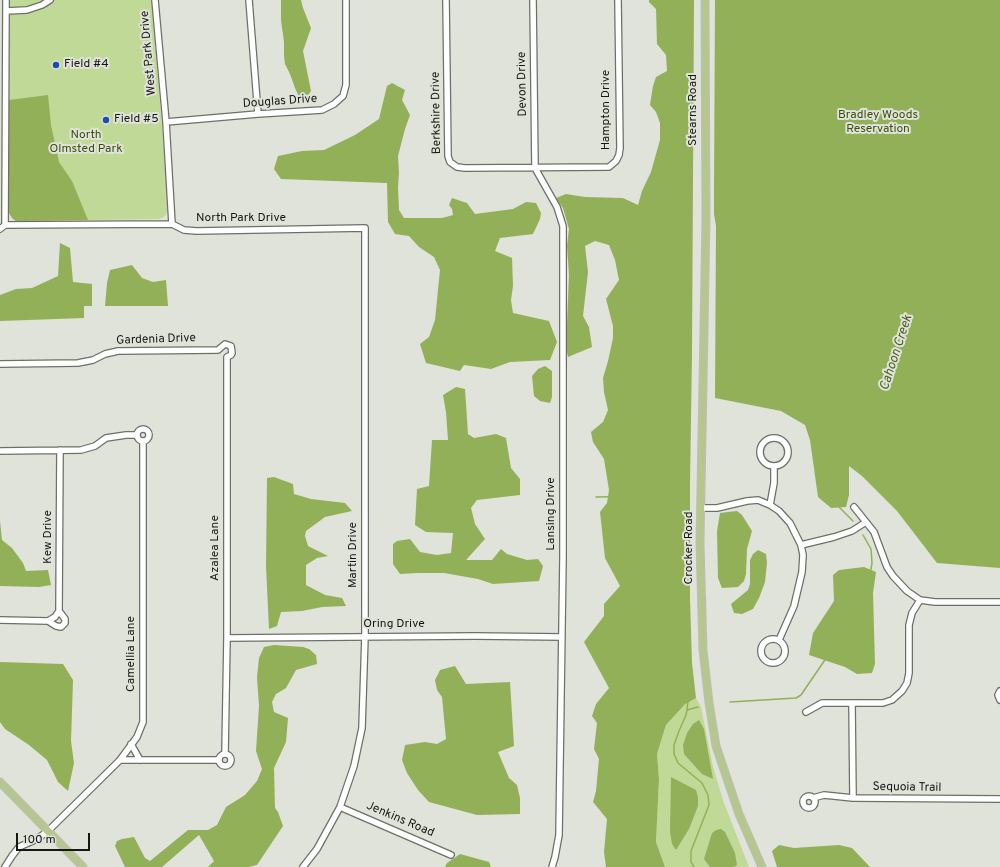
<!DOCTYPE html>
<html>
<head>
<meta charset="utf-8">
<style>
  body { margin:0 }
  #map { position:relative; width:1000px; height:867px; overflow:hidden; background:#dfe3d9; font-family:Overpass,sans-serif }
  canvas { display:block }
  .scale { position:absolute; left:16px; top:833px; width:74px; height:18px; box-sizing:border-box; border:2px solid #161714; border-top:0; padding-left:5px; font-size:12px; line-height:14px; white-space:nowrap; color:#161714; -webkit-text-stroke:3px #dfe3d9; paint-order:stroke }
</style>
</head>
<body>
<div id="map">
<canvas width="1000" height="867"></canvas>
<div class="scale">100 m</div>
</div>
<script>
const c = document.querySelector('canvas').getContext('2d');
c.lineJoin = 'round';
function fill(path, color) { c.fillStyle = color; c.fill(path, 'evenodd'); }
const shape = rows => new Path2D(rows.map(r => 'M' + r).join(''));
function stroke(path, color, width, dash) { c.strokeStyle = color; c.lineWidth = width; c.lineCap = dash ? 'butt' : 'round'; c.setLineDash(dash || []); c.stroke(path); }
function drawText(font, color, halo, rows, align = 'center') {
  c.font = font + ' Overpass,sans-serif'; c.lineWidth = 4; c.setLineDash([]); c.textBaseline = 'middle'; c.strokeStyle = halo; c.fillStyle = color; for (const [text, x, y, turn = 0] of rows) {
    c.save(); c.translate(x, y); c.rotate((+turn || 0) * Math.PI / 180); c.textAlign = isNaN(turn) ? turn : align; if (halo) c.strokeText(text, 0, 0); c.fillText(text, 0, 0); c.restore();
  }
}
fill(shape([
  [9,0,152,0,168,204,168,211,165,216,159,219,21,221,16,221,12,218,9,213,8,207],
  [696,698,701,707,713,767,724,803,749,867,665,867,656,842,659,779,657,754,666,725,685,703]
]), '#c1d997');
fill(shape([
  [281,0,301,0,303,8,311,28,303,51,311,91,306,98,300,99,295,88,290,74,285,64,284,56,284,42,281,20],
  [649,0,694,0,692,354,690,483,690,599,692,663,696,698,685,704,666,725,657,754,659,779,656,842,665,867,606,867,604,852,607,819,593,802,596,791,599,759,594,749,597,723,592,716,596,704,609,688,584,642,604,616,604,604,620,586,605,558,600,512,607,503,609,490,604,459,593,442,591,432,603,422,608,410,604,392,603,378,608,361,613,338,613,326,606,299,619,280,615,260,609,245,595,241,585,246,588,272,583,316,589,327,592,347,568,357,566,348,569,275,567,246,569,229,563,208,556,198,566,194,585,197,623,198,638,205,642,191,651,172,660,140,660,123,656,112,650,105,653,86,656,77,667,71,666,55,657,44,656,9,649,2],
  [715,0,1000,0,1000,568,937,563,897,511,862,476,849,466,849,495,846,507,831,508,818,497,810,440,805,425,781,411,715,398,716,226,714,214,714,190],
  [392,83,405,90,402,100,410,115,405,129,398,156,399,173,398,187,399,210,404,218,442,218,453,215,452,209,449,205,452,198,467,203,475,214,513,209,526,202,536,203,541,213,540,219,533,234,500,238,495,251,512,258,513,286,511,300,513,313,549,321,557,342,550,360,510,362,491,369,464,365,460,371,426,363,420,344,429,337,435,320,440,270,434,257,419,247,409,236,395,234,388,222,387,183,281,179,274,169,278,156,302,151,324,150,355,135,379,119,387,86],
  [48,95,51,125,59,162,72,181,88,220,21,221,16,221,12,218,9,213,9,100],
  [60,243,70,248,73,282,92,284,92,306,84,306,84,318,0,321,0,295,16,289,32,288,58,276],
  [132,265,142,278,153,282,166,280,168,306,105,306,107,283,110,270],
  [545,366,552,371,552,397,550,403,540,401,534,396,532,376,538,369],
  [456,387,465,389,468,434,474,438,496,434,506,438,511,468,520,479,520,495,477,500,471,508,475,524,485,539,466,560,492,560,501,549,507,554,527,560,538,559,543,566,539,581,493,584,478,579,444,573,417,573,400,574,393,564,393,544,397,541,410,539,420,552,437,555,451,553,453,533,426,532,415,525,417,489,429,486,432,440,448,440,446,412,443,395],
  [274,477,293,484,294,494,311,499,345,503,352,511,325,517,306,531,305,536,308,546,328,556,317,558,306,565,306,585,325,595,342,598,346,606,322,607,302,611,281,612,277,626,269,629,266,566,267,478],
  [728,512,737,511,742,515,752,531,747,549,746,574,744,581,738,587,722,588,718,578,717,531,720,513],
  [0,521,2,540,12,548,23,563,26,571,48,570,51,585,39,587,0,586],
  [758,550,766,554,767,563,765,582,759,598,753,609,742,614,734,613,731,604,748,590,750,584,750,560,753,554],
  [864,567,876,572,873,593,875,664,872,673,857,674,845,667,809,655,813,633,834,601,833,575,839,570],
  [274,645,303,647,309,649,316,655,317,664,296,670,286,688,276,694,272,702,274,712,288,718,286,742,274,768,275,808,278,812,283,826,257,865,249,867,208,867,214,861,199,835,162,867,125,867,115,846,117,841,122,839,134,837,145,858,150,861,188,830,208,830,217,825,226,807,245,795,257,781,262,769,256,751,259,706,257,677,259,658,264,647],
  [0,662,63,664,73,680,71,741,74,763,68,791,58,782,47,760,29,745,5,729,0,722],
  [455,666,466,684,510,682,514,746,498,752,509,778,517,785,520,798,520,814,477,815,429,802,418,790,407,773,402,760,405,745,425,742,437,744,446,739,442,697,437,690,435,680,440,670],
  [699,720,704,729,713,779,702,774,684,754,683,745,687,733,693,724],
  [671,777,696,790,698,797,698,806,689,829,676,850,672,844,670,832],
  [721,829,725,832,735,853,737,865,734,867,710,867,704,859,712,833,716,830],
  [779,845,794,848,839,845,852,848,870,867,777,867,772,851],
  [460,854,489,862,491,867,445,867,447,863]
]), '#92b058');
stroke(shape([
  [596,497,651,496,655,499,657,503,660,555,662,566,671,575,678,586,682,606,684,664,689,691,687,710],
  [853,521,835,503,826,492,824,461,833,444,853,436,873,423,889,410,895,395,921,309,920,301,908,269,907,260,911,249,946,209,1000,103],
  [730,702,796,698,801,695,861,607,869,580,872,563,871,549,863,535],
  [776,858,787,850],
  [694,867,691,862,691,851,709,805,708,795,702,783,678,763,674,754,674,745,679,731,686,715,687,710,698,707]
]), '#92b058', 1.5);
const minor = shape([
  [155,0,166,122,172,224],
  [249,0,258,114],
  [446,0,448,156,450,162,457,167,465,168,609,167,616,161,619,155,620,148,618,0],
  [533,0,535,168,557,207,563,226,563,558,559,835,555,857,552,867],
  [6,11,27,10,42,5,50,0],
  [166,122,258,114,322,110,334,104,343,96,346,85,346,0],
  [5,225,6,0],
  [0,229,5,225,172,224,184,230,197,231,365,228,365,636,362,728,354,766,340,807,317,849,303,867],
  [0,364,78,363,93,360,105,354,118,351,218,350,225,344,231,346,232,353,231,355,227,357,227,638,225,754],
  '137 435a6 6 0 1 1 12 0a6 6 0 1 1-12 0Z',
  '760 452a14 14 0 1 1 28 0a14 14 0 1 1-28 0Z',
  [0,451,81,450,95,446,106,438,126,435,137,435],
  [770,505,774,483,774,466],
  [854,507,866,522],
  [701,508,717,508,747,501,758,500,770,505,779,511,790,523,801,545,803,555,802,572,794,606,779,640],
  [801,545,834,537,852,531,866,522,874,532,887,567,893,576,907,591,920,600,935,602,1000,602],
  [0,620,48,621,56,626,61,627,65,623,65,619,59,611,60,450],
  [48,621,55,617,59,611],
  [227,638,475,636,562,637],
  '761 651a12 12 0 1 1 24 0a12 12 0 1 1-24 0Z',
  [1000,691,998,695,1000,700],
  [852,704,853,798],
  [806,712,822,703,883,703,892,700,902,691,907,683,909,673,909,625,912,613,920,600],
  [131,744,140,760],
  '219 760a6 6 0 1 1 12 0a6 6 0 1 1-12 0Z',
  [120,760,219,760],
  '803 802a6 6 0 1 1 12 0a6 6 0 1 1-12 0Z',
  [813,798,824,795,853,798,1000,799],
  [340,807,451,855],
  [5,867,12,856,19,847,37,839,48,831,120,760,137,737,143,722,143,441]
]);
const major = shape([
  [705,0,706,220,700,543,703,650,709,703,716,746,739,814,762,867],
  [0,782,83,867]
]);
stroke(minor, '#6d7068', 8);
stroke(major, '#bebebd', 9);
stroke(minor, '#fff', 5.5);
stroke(major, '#b5c78f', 7);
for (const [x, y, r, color] of [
  [56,65,4,"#1d4bb8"],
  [106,120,4,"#1d4bb8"]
]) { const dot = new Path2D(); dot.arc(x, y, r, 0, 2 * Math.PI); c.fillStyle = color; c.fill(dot); stroke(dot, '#dfe3d9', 1.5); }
drawText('12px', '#161714', '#dfe3d9', [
  ["West Park Drive",149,53,-95],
  ["Devon Drive",523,84,-91],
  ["Douglas Drive",280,102,-4],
  ["Hampton Drive",607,110,-90],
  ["Stearns Road",694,110,-90],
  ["Berkshire Drive",437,113,-91],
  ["North Park Drive",241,219],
  ["Gardenia Drive",156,340,-2],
  ["Lansing Drive",552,514,-90],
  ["Kew Drive",49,537,-90],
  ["Azalea Lane",216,548,-90],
  ["Crocker Road",690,548,-90],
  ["Martin Drive",354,555,-90],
  ["Oring Drive",394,625],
  ["Camellia Lane",132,654,-90],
  ["Sequoia Trail",907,788,1],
  ["Jenkins Road",400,820,23]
]);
drawText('12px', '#161714', '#dfe3d9', [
  ["Field #4",64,65],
  ["Field #5",114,120]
], 'left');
drawText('12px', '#3b4e0d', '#dfe3d9', [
  ["Bradley Woods",878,116],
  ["Reservation",878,130],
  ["North",86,136],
  ["Olmsted Park",86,150]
]);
drawText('italic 13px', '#4a5d1f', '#dfe3d9', [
  ["Cahoon Creek",897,353,-72]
]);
</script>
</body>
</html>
